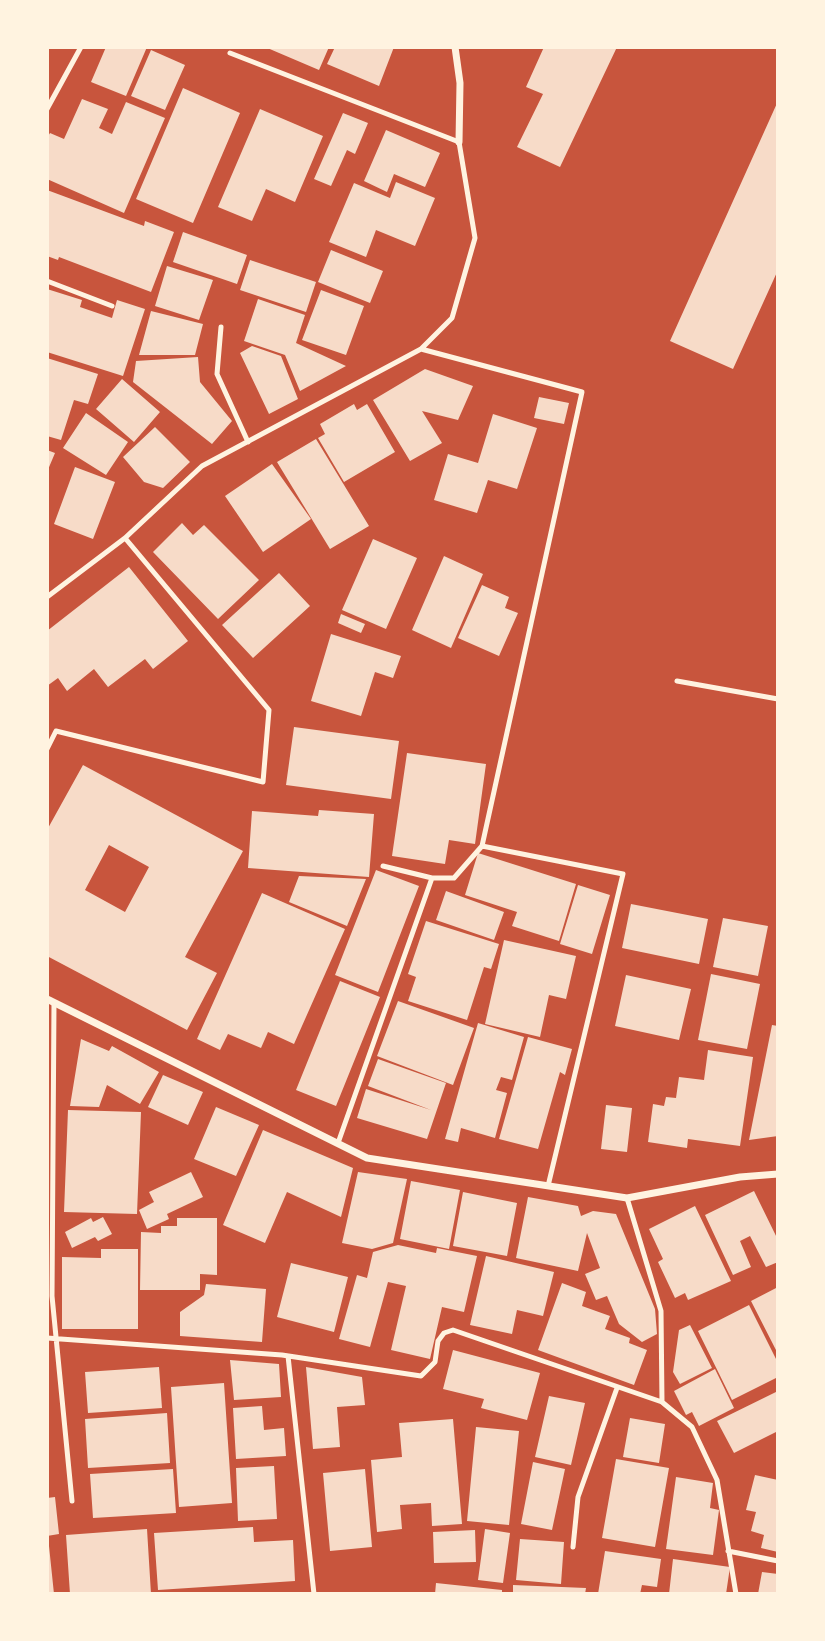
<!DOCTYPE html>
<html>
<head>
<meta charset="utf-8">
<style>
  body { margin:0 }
  #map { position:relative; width:825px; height:1641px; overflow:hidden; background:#c8553d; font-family:Roboto,sans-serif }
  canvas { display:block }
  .frame { position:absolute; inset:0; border:49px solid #fff3e0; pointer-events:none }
</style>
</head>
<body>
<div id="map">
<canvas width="825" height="1641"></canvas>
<div class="frame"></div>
</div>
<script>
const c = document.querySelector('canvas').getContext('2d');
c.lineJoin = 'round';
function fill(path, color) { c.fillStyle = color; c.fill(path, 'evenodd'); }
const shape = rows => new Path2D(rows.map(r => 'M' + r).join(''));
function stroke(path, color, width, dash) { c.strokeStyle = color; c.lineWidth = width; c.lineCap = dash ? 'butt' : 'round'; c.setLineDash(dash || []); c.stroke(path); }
fill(shape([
  [106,47,147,47,126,96,91,82],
  [265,47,329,47,319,70],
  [335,47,394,47,379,86,327,64],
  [544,47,617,47,560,167,517,147,543,94,526,87],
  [151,50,185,65,165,110,131,96],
  [183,88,240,113,193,223,136,199],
  [82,99,108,109,99,128,112,134,126,102,165,118,124,213,47,179,47,138,50,133,64,139],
  [778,101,778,270,733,369,670,341],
  [260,109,323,136,295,202,266,189,252,221,218,207],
  [343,113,368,123,355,154,347,150,331,186,314,179],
  [386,130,440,153,425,187,394,174,387,192,364,181],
  [396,182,435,198,415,246,376,230,366,257,329,242,354,183,390,198],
  [47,190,144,226,145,221,174,232,151,292,59,257,58,260,47,256],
  [183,232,247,255,237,284,173,262],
  [331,250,383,271,370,303,318,282],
  [250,260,316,282,306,312,240,290],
  [167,266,213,280,199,320,155,306],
  [47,289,82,300,80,307,112,318,117,300,145,309,123,376,47,352],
  [321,290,364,306,346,355,302,340],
  [258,299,305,315,296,343,346,366,300,391,285,355,244,341],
  [151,311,203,324,195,355,139,355],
  [252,346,281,356,298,399,269,414,240,353],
  [198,357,200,382,232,421,212,444,133,382,136,361],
  [47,358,98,374,88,404,74,400,61,440,47,436],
  [425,369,473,386,458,420,422,411,442,443,410,461,373,400],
  [122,379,160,412,134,442,96,409],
  [539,397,569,403,564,424,534,418],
  [354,404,357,410,367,404,395,452,344,482,318,438,325,434,320,424],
  [86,413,128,442,106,475,63,448],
  [493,414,537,428,517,489,488,480,477,513,434,500,448,454,478,463],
  [155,427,190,462,163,488,144,482,123,457],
  [316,439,369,526,330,549,277,462],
  [47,450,55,453,47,472],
  [272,464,311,519,263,552,225,496],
  [75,467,115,482,93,539,54,524],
  [182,523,193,535,204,525,259,580,218,619,153,552],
  [373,539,417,558,386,629,342,610],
  [444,556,483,574,451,648,412,630],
  [129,567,188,641,153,669,145,659,108,687,94,669,67,691,58,678,47,686,47,631],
  [279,573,310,606,253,658,222,625],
  [482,585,509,597,505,608,518,613,499,656,458,638],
  [341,614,365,624,361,633,338,623],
  [331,634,401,656,393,678,375,672,361,716,311,701],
  [294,727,399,741,391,799,286,785],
  [407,753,486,764,475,844,449,840,445,864,392,856],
  [83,765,243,851,185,957,217,973,187,1030,47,956,47,830],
  [109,845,149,867,125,912,85,890],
  [319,810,374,814,369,877,248,868,252,811,318,816],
  [478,853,576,884,559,941,512,926,517,912,465,895],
  [376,870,419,886,378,992,335,975],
  [299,876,366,879,347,926,289,902],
  [578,885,610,895,592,954,560,944],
  [446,891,504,912,494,940,436,920],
  [262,893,345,929,294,1044,268,1032,261,1048,228,1034,220,1050,197,1039],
  [631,904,708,919,699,964,622,948],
  [723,918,768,926,758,976,713,967],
  [426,921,499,944,491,969,484,967,467,1020,408,1001,416,977,408,974],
  [504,940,576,956,566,999,549,995,540,1037,485,1024],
  [711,974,760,984,747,1049,698,1040],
  [626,975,691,989,679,1040,615,1026],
  [340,981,380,997,336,1106,296,1090],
  [398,1001,474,1028,453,1085,377,1056],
  [478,1023,524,1037,512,1080,501,1077,496,1090,507,1093,495,1138,461,1128,458,1142,445,1139],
  [772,1025,778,1026,778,1136,749,1140],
  [528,1037,572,1049,565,1075,560,1072,538,1149,499,1139],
  [81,1039,109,1051,112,1046,159,1072,140,1104,107,1085,99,1107,70,1106],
  [708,1050,753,1057,740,1146,688,1139,687,1148,648,1142,653,1104,664,1106,666,1097,676,1098,679,1077,704,1080],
  [378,1059,446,1083,427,1139,357,1118,366,1089,431,1110,368,1086],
  [163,1075,203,1092,188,1125,148,1107],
  [606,1105,632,1108,627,1152,601,1149],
  [216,1107,259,1125,236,1176,194,1159],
  [68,1110,141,1112,137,1214,64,1212],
  [263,1130,353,1168,341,1217,287,1192,265,1243,223,1225],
  [191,1172,203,1197,167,1214,169,1219,147,1229,139,1210,154,1202,149,1192],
  [358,1172,407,1179,393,1243,372,1249,342,1243],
  [411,1181,460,1190,449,1249,400,1239],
  [754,1191,778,1240,778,1262,766,1267,750,1236,740,1241,751,1267,733,1275,705,1215],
  [463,1192,517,1203,507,1256,453,1246],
  [528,1197,578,1206,581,1216,593,1211,616,1214,655,1309,657,1334,642,1342,619,1324,607,1296,596,1300,585,1274,600,1268,587,1233,578,1271,516,1258],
  [695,1206,731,1281,688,1300,685,1293,675,1298,658,1262,663,1259,649,1229],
  [103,1217,112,1234,98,1241,95,1237,72,1248,65,1232,91,1218,93,1222],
  [177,1218,217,1218,217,1275,200,1274,200,1290,140,1290,141,1232,161,1233,161,1226,177,1226],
  [398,1245,436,1253,437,1248,477,1256,464,1312,442,1307,430,1359,391,1350,406,1286,388,1282,370,1347,339,1339,357,1275,367,1278,373,1252],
  [101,1249,138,1249,138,1329,62,1329,62,1257,101,1258],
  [486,1256,554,1272,543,1316,517,1310,512,1334,470,1325],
  [291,1263,348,1277,334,1332,277,1317],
  [562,1283,586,1292,582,1306,610,1316,605,1329,630,1338,629,1343,647,1350,634,1385,538,1350],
  [206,1284,266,1289,262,1342,180,1336,180,1312,204,1295],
  [778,1287,778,1354,751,1301],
  [749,1305,778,1363,778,1377,732,1400,698,1331],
  [690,1325,712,1368,680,1384,673,1372,679,1330],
  [453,1350,540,1373,527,1420,481,1408,484,1399,443,1389],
  [230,1360,279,1364,281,1397,234,1400],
  [159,1367,162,1408,88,1413,85,1372],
  [306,1367,362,1377,365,1405,337,1407,340,1447,313,1449],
  [715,1369,734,1408,699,1426,692,1412,686,1415,674,1391],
  [224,1383,232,1503,179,1507,171,1387],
  [778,1391,778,1431,734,1453,717,1421],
  [549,1396,585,1403,571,1465,535,1457],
  [262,1406,264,1430,284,1428,286,1456,236,1459,233,1408],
  [167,1413,170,1463,88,1468,85,1419],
  [630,1418,665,1424,659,1463,623,1457],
  [453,1419,462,1524,432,1526,431,1503,400,1505,402,1529,377,1532,371,1460,402,1457,399,1423],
  [476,1427,519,1431,509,1525,467,1521],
  [616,1459,669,1468,655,1547,602,1538],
  [533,1462,565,1469,552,1530,521,1524],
  [274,1466,277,1519,238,1521,236,1468],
  [173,1469,176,1513,93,1518,90,1474],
  [365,1469,372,1547,330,1551,323,1473],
  [755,1475,778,1480,778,1552,761,1548,764,1535,751,1531,756,1512,746,1510],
  [676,1477,713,1483,710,1508,719,1510,713,1555,666,1549],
  [55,1497,59,1534,47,1536,47,1498],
  [253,1527,254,1542,293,1540,295,1581,158,1590,154,1533],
  [147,1529,151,1594,70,1594,66,1535],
  [485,1529,510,1533,503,1583,478,1580],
  [475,1530,476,1562,434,1563,433,1532],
  [520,1539,564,1542,561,1584,516,1580],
  [47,1546,49,1546,54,1594,47,1594],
  [605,1551,661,1559,657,1587,642,1585,640,1594,598,1594],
  [673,1559,730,1567,726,1594,669,1594],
  [762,1572,778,1574,778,1594,758,1594],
  [436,1583,502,1590,502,1594,435,1594],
  [513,1585,586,1588,585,1594,513,1594]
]), '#f7dbc8');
stroke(shape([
  [47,109,81,47],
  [47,281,112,306],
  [221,327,217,374,248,442],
  [421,349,582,392,482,846],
  [47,597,125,538,202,466,421,349,452,318,475,238,459,142,230,53],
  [677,681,778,699],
  [47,749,56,731,263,782,269,710,125,538],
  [383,866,432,878,454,878,482,846,623,874,548,1186],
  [54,1003,52,1296,72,1501],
  [338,1143,432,878],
  [627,1198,661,1311,662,1402],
  [47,1338,282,1355,421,1376,435,1362,438,1341,444,1333,453,1330,662,1402,692,1427,717,1480,736,1594],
  [288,1356,314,1594],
  [573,1547,578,1497,617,1388],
  [728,1551,778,1561]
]), '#fff3e0', 5);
stroke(shape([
  [455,47,460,83,459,142],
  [47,999,367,1158,627,1198,740,1177,778,1174]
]), '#fff3e0', 7);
</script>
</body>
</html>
